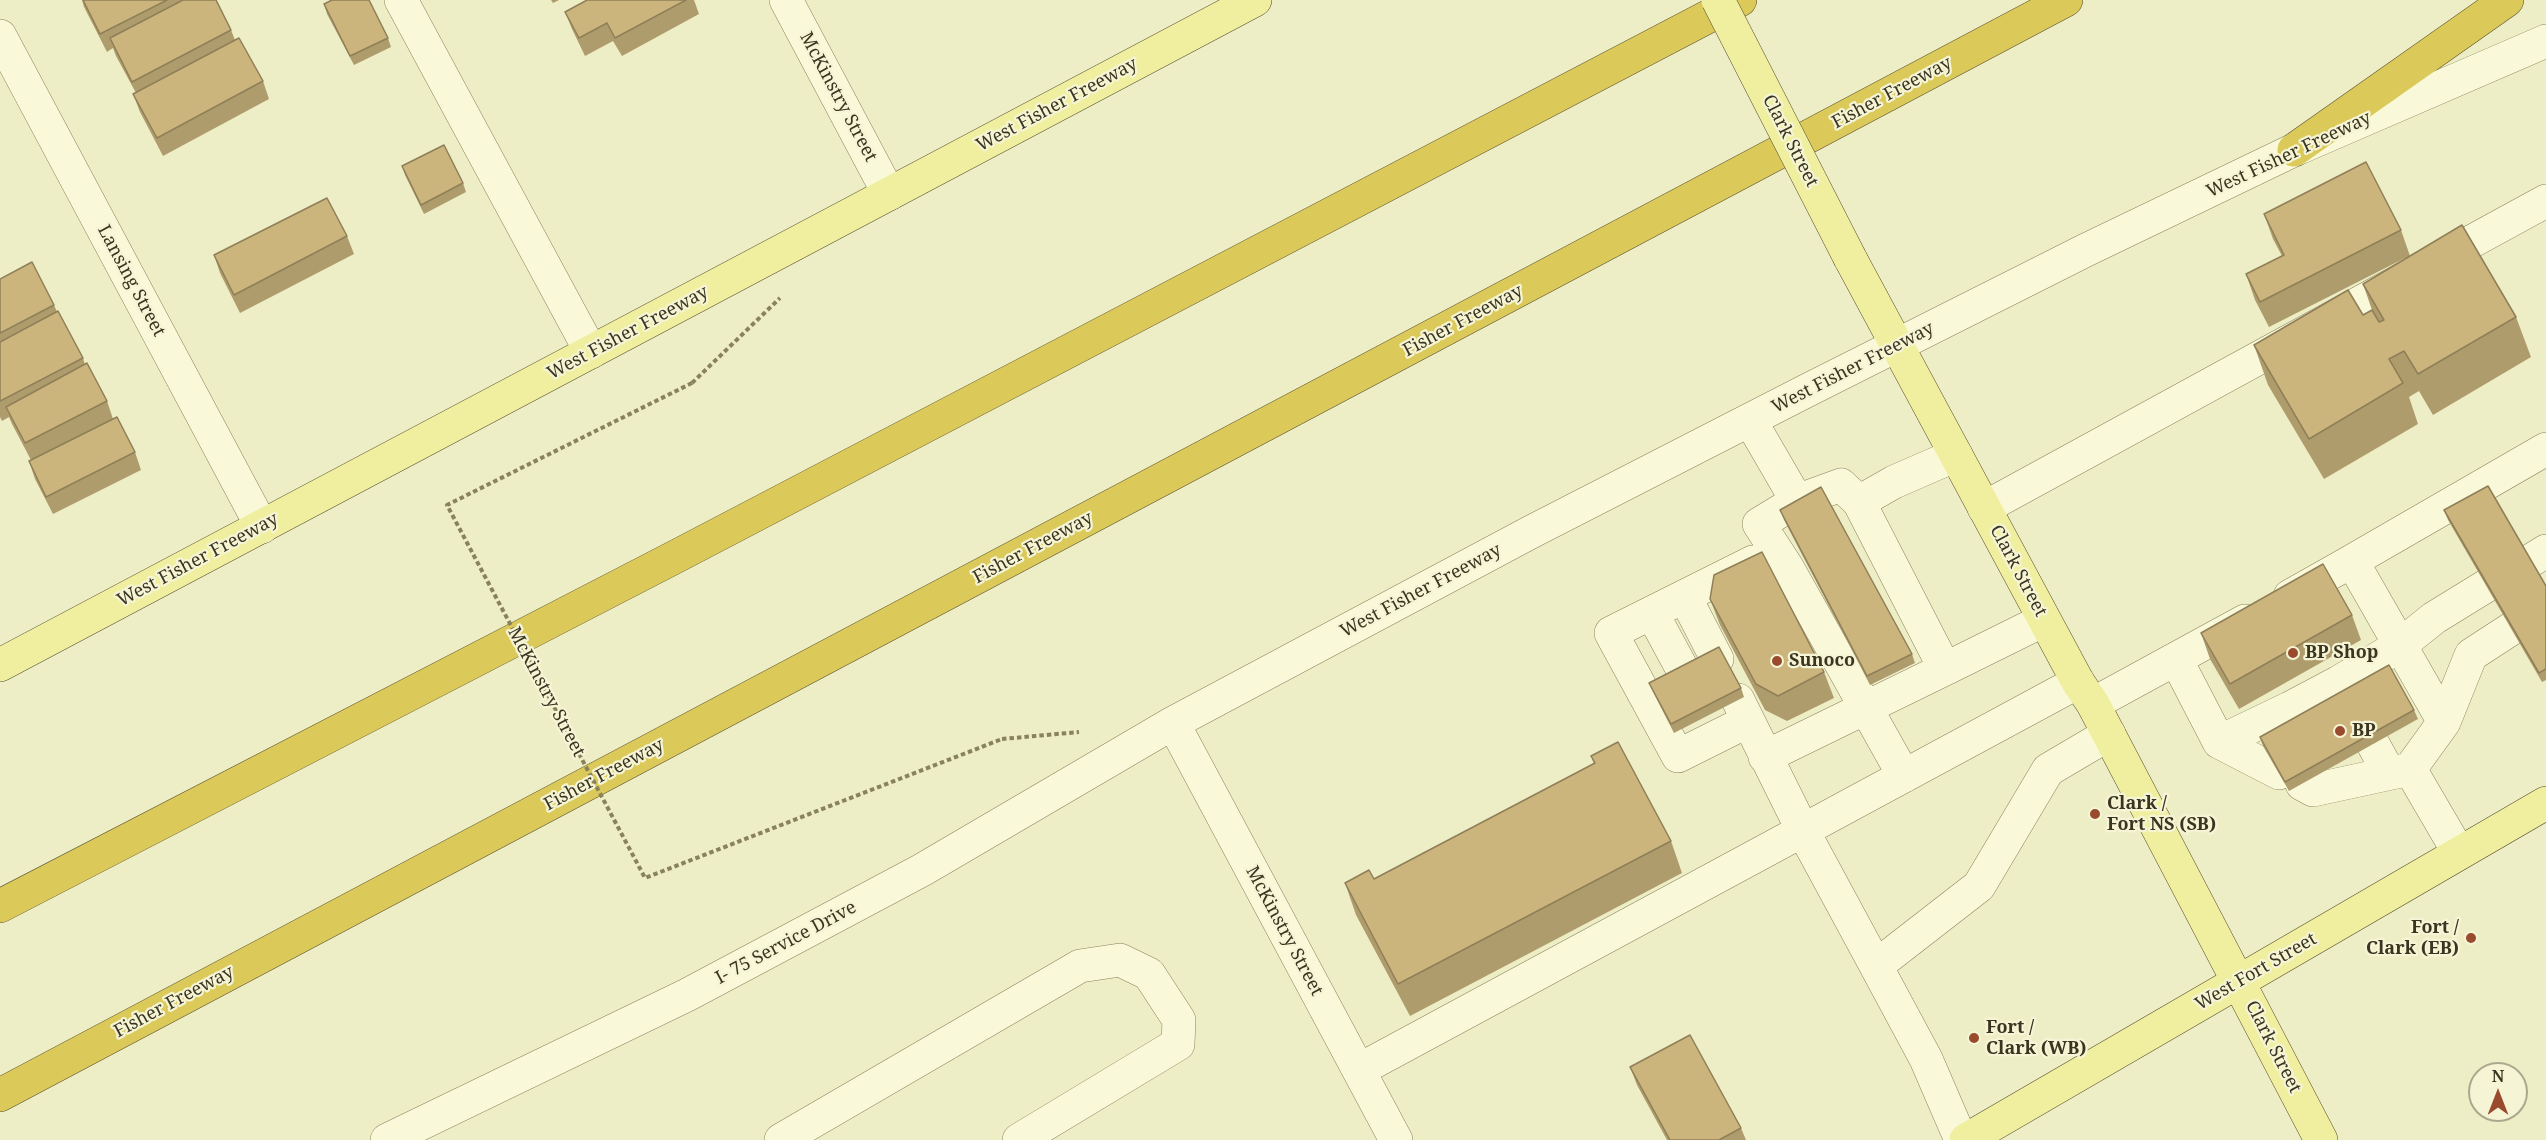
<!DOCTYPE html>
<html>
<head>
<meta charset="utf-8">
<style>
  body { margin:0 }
  #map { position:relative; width:2546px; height:1140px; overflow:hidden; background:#eeeec6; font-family:"Noto Serif",serif }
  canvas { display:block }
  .north { position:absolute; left:2468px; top:1062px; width:60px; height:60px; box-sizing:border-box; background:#f5f5d6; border:2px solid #aaa88d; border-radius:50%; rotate:0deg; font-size:16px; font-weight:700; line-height:24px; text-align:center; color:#3a3420 }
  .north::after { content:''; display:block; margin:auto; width:21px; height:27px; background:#984c2d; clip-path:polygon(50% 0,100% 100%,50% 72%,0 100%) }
</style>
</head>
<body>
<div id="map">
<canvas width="2546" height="1140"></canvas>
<div class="north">N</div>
</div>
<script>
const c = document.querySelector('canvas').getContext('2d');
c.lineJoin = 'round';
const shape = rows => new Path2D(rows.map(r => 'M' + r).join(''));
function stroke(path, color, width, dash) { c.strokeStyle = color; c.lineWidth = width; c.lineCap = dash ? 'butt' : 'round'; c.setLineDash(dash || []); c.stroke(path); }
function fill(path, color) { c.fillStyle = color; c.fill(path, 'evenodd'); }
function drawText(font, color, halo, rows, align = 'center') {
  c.font = font + ' "Noto Serif",serif'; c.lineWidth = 4.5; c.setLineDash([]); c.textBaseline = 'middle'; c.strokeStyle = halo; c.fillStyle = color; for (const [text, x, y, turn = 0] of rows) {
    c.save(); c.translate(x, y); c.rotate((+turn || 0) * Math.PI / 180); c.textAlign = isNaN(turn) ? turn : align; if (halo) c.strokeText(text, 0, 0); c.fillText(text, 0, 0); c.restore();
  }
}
const minor = shape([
  [401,0,591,352],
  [786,0,889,194],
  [0,36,262,527],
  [1750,420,1797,501,1759,524,1787,567,1904,776],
  [1956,455,1894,482,1859,502,1945,669,2044,620],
  [1797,501,1841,485,1859,502],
  [1984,508,2546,201],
  [2352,561,2546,449],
  [2530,561,2546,551],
  [2290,596,2352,561,2444,722,2410,769,2459,853],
  [1685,597,1717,659],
  [1652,613,1686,676],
  [2176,659,2219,742,2279,773],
  [1738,700,1803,831,1876,966],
  [2093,704,2245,621],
  [1748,721,1678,756,1611,633,1753,562],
  [2444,722,2471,655,2511,629],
  [1173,723,1396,1140],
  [2219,742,2290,708,2339,682,2399,646,2434,618,2486,586],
  [2373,744,2389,773],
  [1765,757,1945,669],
  [2302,784,2313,790,2410,769],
  [1359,1070,2078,682],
  [387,1140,687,995,922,870,1173,723,1531,532,1806,391,2086,250,2294,150,2546,41],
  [781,1140,1080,966,1120,960,1149,974,1179,1020,1178,1044,1019,1140],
  [1961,1140,1926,1059,1876,966,1979,886,2048,770,2109,734]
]);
const major = shape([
  [1850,258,2078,682,2093,704,2321,1140],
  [0,665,1255,0],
  [1966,1140,2546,803]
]);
const highway = shape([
  [2294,150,2507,0],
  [0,906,675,557,1740,0],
  [0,1095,2066,0]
]);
stroke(minor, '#89825c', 34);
stroke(major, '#574e30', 34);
stroke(highway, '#574e30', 34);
stroke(shape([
  [692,383,780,298],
  [1002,739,1079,732]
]), '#89825c', 4, [4.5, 3]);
stroke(minor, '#f9f9da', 33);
stroke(major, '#f0ef9f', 33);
stroke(highway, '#dbc959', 33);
const majorBridge = shape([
  [1718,0,1850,258]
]);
stroke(majorBridge, '#574e30', 34, []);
stroke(shape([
  [692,383,447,505,645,878,1002,739]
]), '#89825c', 4, [4.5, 3]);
stroke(majorBridge, '#f0ef9f', 33);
fill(shape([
  [82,0,216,0,231,30,235,40,263,81,269,99,163,156,140,112,133,94,136,93,116,56,113,48,107,52,84,7],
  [551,0,559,0,553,3],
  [587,0,694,0,699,14,622,56,613,41,585,56,572,29,565,12],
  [324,4,388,38,391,47,354,65,327,14],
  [402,166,463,183,466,192,424,214,405,175],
  [2264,214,2401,230,2410,256,2516,317,2531,357,2433,415,2419,391,2409,397,2418,424,2324,479,2268,385,2254,345,2363,315,2372,310,2363,284,2409,256,2269,327,2255,300,2246,274,2282,256,2273,239],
  [347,236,354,254,240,313,220,273,214,255],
  [0,279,54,305,57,312,83,358,85,365,107,401,113,419,135,452,141,470,53,514,35,479,29,461,31,460,12,424,9,417,2,421,0,417],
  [1780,510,1912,654,1915,663,1870,685,1784,520],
  [2444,510,2546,586,2546,680,2542,682,2448,520],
  [1710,599,1824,672,1834,698,1787,721,1765,710,1720,625],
  [2352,615,2361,640,2239,709,2210,659,2201,633],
  [1649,683,1741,688,1744,697,1674,733,1653,692],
  [2414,710,2418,719,2289,791,2263,746,2260,737],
  [1591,756,1671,841,1682,873,1410,1016,1356,915,1345,883,1374,879,1594,764],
  [1630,1067,1741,1128,1746,1140,1667,1140,1637,1085]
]), '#af9c6c');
const building = shape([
  [83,0,167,0,100,34,83,0],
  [183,0,216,0,231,30,132,82,110,38,183,0],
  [332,0,369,0,388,38,350,56,324,4,332,0],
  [587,0,686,0,615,38,607,23,579,38,565,12,587,0],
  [239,38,263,81,157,138,133,94,239,38],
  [444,145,463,183,421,205,402,166,444,145],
  [2366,162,2401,230,2260,302,2246,274,2284,255,2264,214,2366,162],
  [327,198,347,236,234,295,214,255,327,198],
  [2462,225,2516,317,2418,374,2404,351,2389,359,2403,383,2309,439,2254,345,2348,290,2363,315,2372,310,2379,322,2384,320,2363,284,2462,225],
  [32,262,54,305,0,333,0,279,32,262],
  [58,311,83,358,0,401,0,342,58,311],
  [87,363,107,401,25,443,6,407,87,363],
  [117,417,135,452,46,497,29,461,117,417],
  [2488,486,2546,586,2546,669,2539,673,2444,510,2488,486],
  [1821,487,1912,654,1867,676,1780,510,1821,487],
  [1762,552,1824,672,1778,696,1756,684,1710,599,1714,575,1762,552],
  [2323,564,2352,615,2230,684,2201,633,2323,564],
  [1719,647,1741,688,1671,724,1649,683,1719,647],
  [2389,665,2414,710,2285,782,2260,737,2389,665],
  [1618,742,1671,841,1398,984,1345,883,1369,870,1374,879,1595,763,1591,756,1618,742],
  [1690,1035,1741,1128,1719,1140,1670,1140,1630,1067,1690,1035]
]);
fill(building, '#ccb57d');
stroke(building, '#8f7f58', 1.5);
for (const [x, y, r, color] of [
  [2293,653,6,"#984c2d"],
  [1777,661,6,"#984c2d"],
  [2340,731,6,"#984c2d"],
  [2095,814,6,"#984c2d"],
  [2471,938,6,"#984c2d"],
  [1974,1038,6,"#984c2d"]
]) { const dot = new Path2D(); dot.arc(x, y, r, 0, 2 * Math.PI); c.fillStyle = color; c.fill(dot); stroke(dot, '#f5f5d6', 2); }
drawText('18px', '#3a3420', '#f5f5d6', [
  ["Fisher Freeway",1892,93,-28],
  ["McKinstry Street",838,97,62],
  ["West Fisher Freeway",1057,105,-28],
  ["Clark Street",1790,141,63],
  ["West Fisher Freeway",2289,155,-25],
  ["Lansing Street",131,281,62],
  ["Fisher Freeway",1463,321,-28],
  ["West Fisher Freeway",628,333,-28],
  ["West Fisher Freeway",1853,368,-27],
  ["Fisher Freeway",1033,548,-28],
  ["West Fisher Freeway",198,560,-28],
  ["Clark Street",2018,571,62],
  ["West Fisher Freeway",1421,591,-28],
  ["McKinstry Street",546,692,62],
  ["Fisher Freeway",604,775,-28],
  ["McKinstry Street",1284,931,62],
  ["I- 75 Service Drive",786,943,-28],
  ["West Fort Street",2256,972,-30],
  ["Fisher Freeway",174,1002,-28],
  ["Clark Street",2273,1047,63]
]);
drawText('bold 18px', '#3a3420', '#f5f5d6', [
  ["BP Shop",2305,653],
  ["Sunoco",1789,661],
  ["BP",2352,731],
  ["Clark /",2107,804],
  ["Fort NS (SB)",2107,825],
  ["Fort /",2459,928,"right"],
  ["Clark (EB)",2459,949,"right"],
  ["Fort /",1986,1028],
  ["Clark (WB)",1986,1049]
], 'left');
</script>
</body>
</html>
